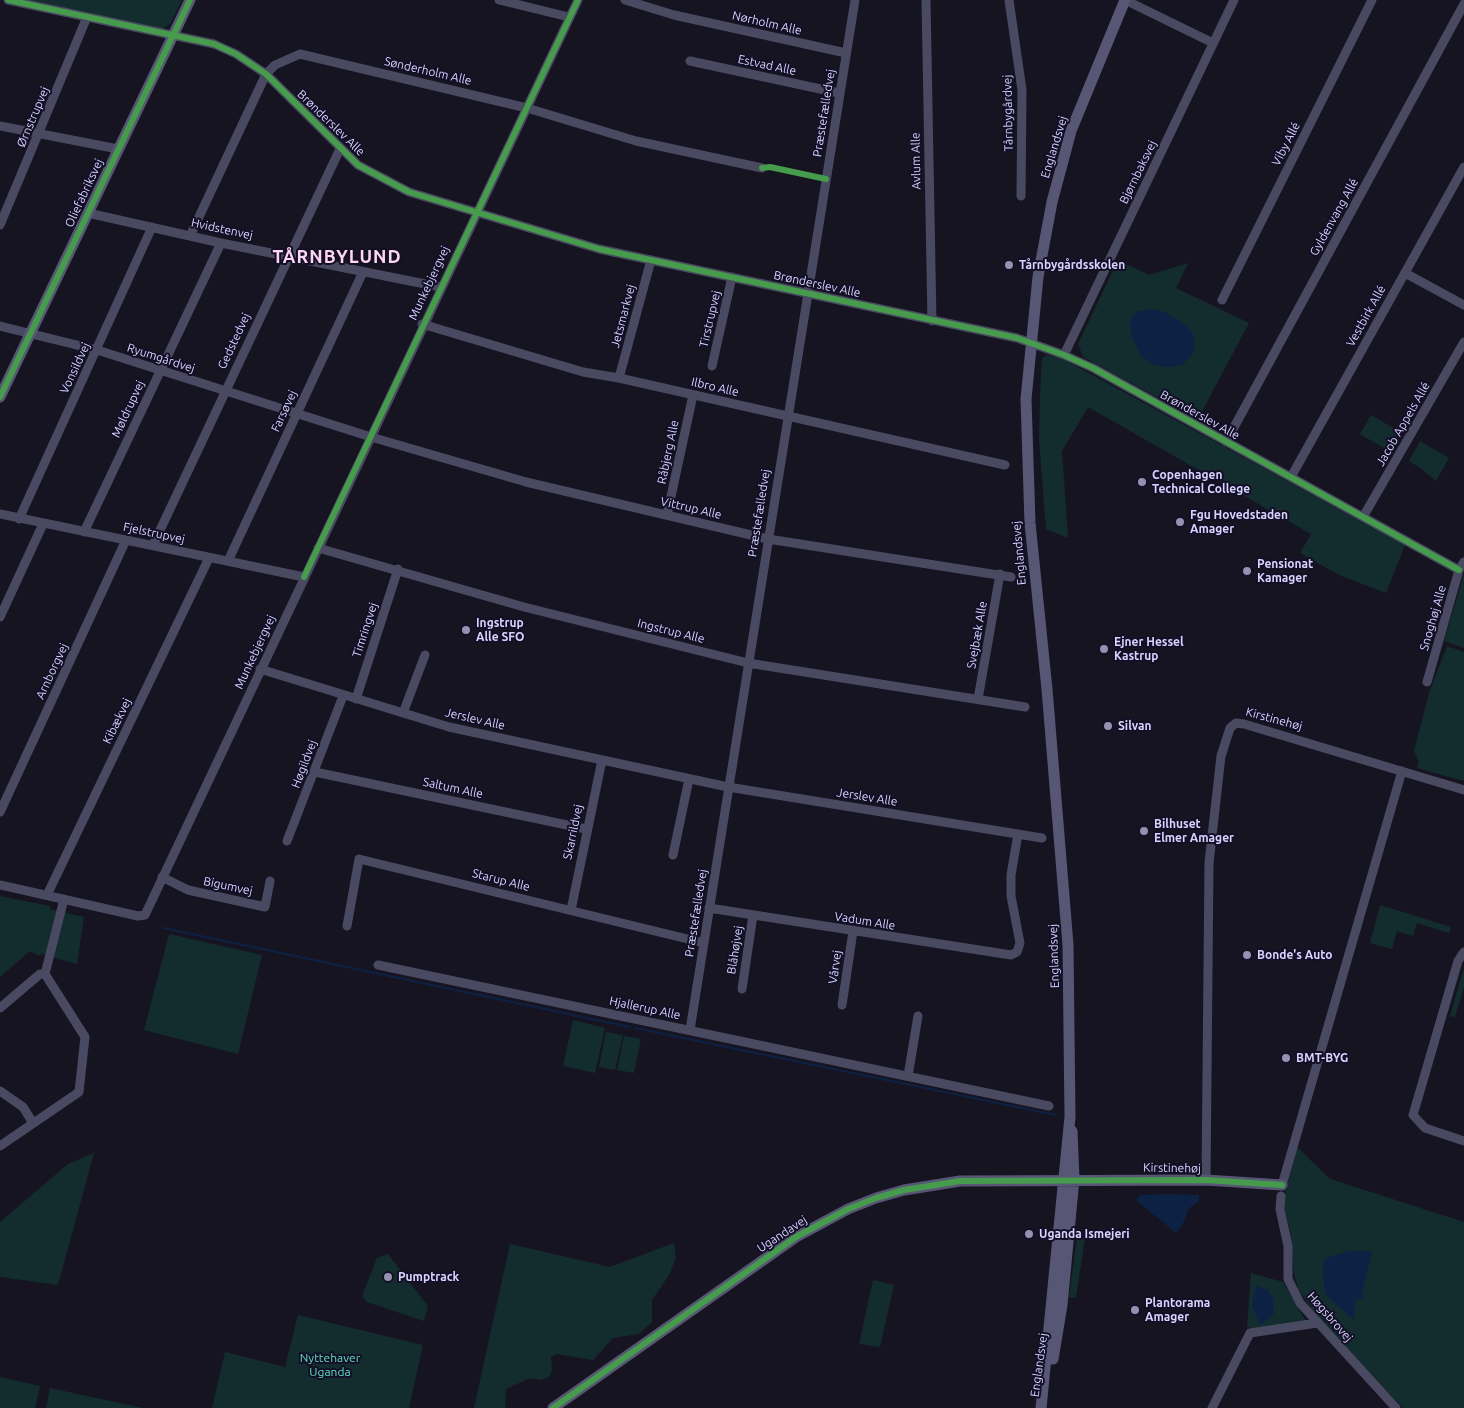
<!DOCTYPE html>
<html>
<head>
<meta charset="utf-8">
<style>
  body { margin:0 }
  canvas { display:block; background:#161421 }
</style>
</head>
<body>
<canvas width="1464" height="1408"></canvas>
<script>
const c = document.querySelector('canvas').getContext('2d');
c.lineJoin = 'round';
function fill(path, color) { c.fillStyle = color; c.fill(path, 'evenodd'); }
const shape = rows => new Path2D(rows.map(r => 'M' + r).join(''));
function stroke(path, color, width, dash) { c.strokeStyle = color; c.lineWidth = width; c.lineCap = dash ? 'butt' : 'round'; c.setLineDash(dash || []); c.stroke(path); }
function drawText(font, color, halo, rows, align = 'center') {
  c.font = font + ' Ubuntu,sans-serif'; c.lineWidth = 4; c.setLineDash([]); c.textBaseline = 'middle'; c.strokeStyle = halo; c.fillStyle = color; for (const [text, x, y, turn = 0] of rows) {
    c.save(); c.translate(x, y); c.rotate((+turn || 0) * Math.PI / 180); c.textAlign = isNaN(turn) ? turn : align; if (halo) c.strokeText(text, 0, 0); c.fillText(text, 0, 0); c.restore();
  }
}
fill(shape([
  [29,0,182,0,170,24,160,30],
  [1118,260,1149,275,1188,263,1176,288,1249,323,1198,419,1083,357,1078,344],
  [1048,355,1063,359,1405,545,1386,593,1339,575,1300,553,1311,534,1088,407,1062,451,1068,538,1046,529,1039,439,1040,397,1042,358],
  [1371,415,1400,432,1389,451,1360,434],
  [1420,441,1449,458,1436,481,1423,470,1409,461],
  [1464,574,1464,648,1444,641],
  [1447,646,1464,652,1464,781,1417,768,1419,762,1414,751,1429,693],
  [0,896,50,906,50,909,84,917,77,964,40,954,39,956,30,951,0,977],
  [1380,905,1451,927,1449,933,1417,923,1413,936,1397,931,1392,949,1370,943],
  [169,934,262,955,238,1054,144,1030],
  [1464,968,1464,987,1455,1017,1450,1016],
  [573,1020,605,1028,595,1073,563,1066],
  [606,1032,623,1035,615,1070,599,1067],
  [624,1036,641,1039,634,1073,617,1070],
  [1297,1147,1330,1179,1464,1222,1464,1408,1403,1408,1318,1318,1299,1290,1294,1275,1291,1235,1283,1201],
  [94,1153,58,1285,0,1277,0,1222,68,1164],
  [1078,1231,1085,1238,1076,1298,1069,1297],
  [674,1243,676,1258,669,1275,652,1300,652,1322,639,1334,613,1338,593,1360,557,1354,551,1357,552,1371,549,1377,540,1380,530,1378,506,1389,505,1408,474,1408,510,1244,610,1267],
  [388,1254,428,1306,424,1321,367,1302,362,1296,377,1258],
  [1251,1273,1283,1282,1306,1321,1255,1329,1247,1327],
  [873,1280,894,1285,880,1347,859,1344],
  [298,1315,423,1345,409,1408,212,1408,225,1352,285,1367],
  [0,1377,40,1386,35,1408,0,1408],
  [50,1388,143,1408,46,1408]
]), '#132c2d');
fill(shape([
  [1151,309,1164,312,1180,321,1191,330,1195,341,1193,353,1183,364,1168,367,1153,364,1140,355,1132,338,1130,321,1136,312],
  [1168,1194,1199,1195,1199,1201,1188,1209,1185,1220,1176,1233,1136,1200,1140,1195],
  [1349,1251,1372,1251,1362,1294,1365,1297,1355,1301,1354,1320,1325,1294,1323,1274,1324,1259],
  [1256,1286,1268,1290,1274,1300,1273,1315,1260,1325,1252,1305]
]), '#0d2144');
stroke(shape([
  [163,928,630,1027],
  [635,1028,1056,1115]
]), '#0d2144', 2);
stroke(shape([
  [8,0,214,44,236,54,266,74,358,165,409,192,599,249,1017,338,1064,355,1093,368,1459,570],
  [499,0,569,17],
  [625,0,674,15,846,53],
  [926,0,932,321],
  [1009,0,1022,90,1021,196],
  [1125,0,1213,43],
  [690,61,839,93],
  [0,126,118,149],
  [88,213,221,243,440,287],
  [0,225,87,17],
  [190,236,266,74,275,65,300,54,527,108,636,141,762,168],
  [1405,273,1464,305],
  [1222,300,1372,0],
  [422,324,583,372,619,378,1005,465],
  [0,326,97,350,371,437,526,482,768,539,1011,577],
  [1064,355,1234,0],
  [712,366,732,277],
  [619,378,651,260],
  [1226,442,1464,4],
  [1291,477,1464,167],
  [0,514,304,577],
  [667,515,693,395],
  [1363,517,1464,342],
  [19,519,152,227],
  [84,532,221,243],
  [153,545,340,149],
  [318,548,524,607,748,663,1025,707],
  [228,561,363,272],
  [0,617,43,524],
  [260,669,449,727,728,787,1042,838],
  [1427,682,1459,570,1464,562],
  [356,699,398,569],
  [978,699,1000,574],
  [403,713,425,655],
  [315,772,586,829],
  [0,812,126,540],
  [287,841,343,696],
  [673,855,689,779],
  [162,877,188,890,265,907,270,881],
  [0,885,138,916,145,915,578,0],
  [47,895,209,558],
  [709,908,1011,955,1017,952,1020,943,1011,896,1011,875,1018,834],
  [571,910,602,760],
  [347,926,359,859,704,943],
  [1464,952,1458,961,1413,1115,1425,1128,1464,1141],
  [378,965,1049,1106],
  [742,989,753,915],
  [842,1005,853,931],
  [0,1008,40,974,45,974],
  [690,1030,855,0],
  [908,1076,918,1016],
  [0,1091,23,1107,33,1123],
  [0,1146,79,1092,85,1037,45,974,64,899],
  [1206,1180,1209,863,1221,756,1230,728,1236,723,1244,724,1464,790],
  [1282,1185,1402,771],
  [1281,1196,1280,1209,1288,1246,1288,1279,1300,1303,1396,1408],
  [1212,1408,1250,1333,1317,1323]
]), '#4a4962', 9);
stroke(shape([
  [0,397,190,0],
  [1053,1359,1062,1305,1074,1179,1072,1131],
  [553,1408,796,1237,848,1209,876,1198,904,1190,960,1181,1206,1180,1282,1185],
  [1041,1408,1070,1117,1068,945,1047,689,1030,523,1026,399,1038,277,1052,202,1071,131,1125,0]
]), '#575674', 11);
stroke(shape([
  [8,0,214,44,236,54,266,74,358,165,409,192,599,249,1017,338,1064,355,1093,368,1459,570],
  [762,168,770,167,826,179],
  [0,397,190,0],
  [304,577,578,0],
  [553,1408,796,1237,848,1209,876,1198,904,1190,960,1181,1206,1180,1282,1185]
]), '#469c4c', 6);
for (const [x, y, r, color] of [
  [1009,265,5,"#9591b1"],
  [1142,482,5,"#9591b1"],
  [1180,522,5,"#9591b1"],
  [1247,571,5,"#9591b1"],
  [466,630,5,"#9591b1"],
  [1104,649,5,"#9591b1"],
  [1108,726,5,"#9591b1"],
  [1144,831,5,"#9591b1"],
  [1247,955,5,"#9591b1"],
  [1286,1058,5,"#9591b1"],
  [1029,1234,5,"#9591b1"],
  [388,1277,5,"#9591b1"],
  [1135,1310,5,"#9591b1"]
]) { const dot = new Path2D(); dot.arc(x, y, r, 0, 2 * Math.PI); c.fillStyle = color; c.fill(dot); stroke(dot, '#130f26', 2); }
drawText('12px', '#d9d4ff', '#130f26', [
  ["Nørholm Alle",767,23,13],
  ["Estvad Alle",767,65,12],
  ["Sønderholm Alle",428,71,13],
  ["Præstefælledvej",824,113,-81],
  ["Tårnbygårdvej",1008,113,-91],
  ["Ørnstrupvej",33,117,-67],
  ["Brønderslev Alle",331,123,44],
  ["Viby Allé",1286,144,-63],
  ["Englandsvej",1054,147,-73],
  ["Avlum Alle",916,161,-91],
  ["Bjørnbaksvej",1138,172,-64],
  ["Oliefabriksvej",84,193,-65],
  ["Gyldenvang Allé",1334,217,-61],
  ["Hvidstenvej",222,229,12],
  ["Munkebjergvej",429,283,-65],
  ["Brønderslev Alle",817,284,12],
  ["Jetsmarkvej",623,316,-75],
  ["Vestbirk Allé",1366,316,-61],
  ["Tirstrupvej",710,319,-77],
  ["Gedstedvej",234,341,-65],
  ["Ryumgårdvej",161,358,18],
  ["Vonsildvej",75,368,-65],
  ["Ilbro Alle",715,387,13],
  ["Møldrupvej",128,409,-65],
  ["Farsøvej",284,411,-65],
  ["Brønderslev Alle",1200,415,29],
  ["Jacob Appels Allé",1403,424,-60],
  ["Råbjerg Alle",668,452,-78],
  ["Vittrup Alle",691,508,13],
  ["Præstefælledvej",759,513,-81],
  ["Fjelstrupvej",154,533,12],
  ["Englandsvej",1019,553,-95],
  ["Snoghøj Alle",1433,618,-74],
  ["Timringvej",365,630,-72],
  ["Ingstrup Alle",671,631,14],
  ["Svejbæk Alle",977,635,-80],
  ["Munkebjergvej",255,652,-65],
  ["Arnborgvej",52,671,-65],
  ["Jerslev Alle",475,719,13],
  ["Kirstinehøj",1274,719,15],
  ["Kibækvej",117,721,-64],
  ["Høgildvej",304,764,-69],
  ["Saltum Alle",453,788,12],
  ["Jerslev Alle",867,797,9],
  ["Skarrildvej",573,832,-78],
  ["Starup Alle",501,880,14],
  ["Bigumvej",228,886,12],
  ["Præstefælledvej",696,913,-81],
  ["Vadum Alle",865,921,9],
  ["Blåhøjvej",735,950,-81],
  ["Englandsvej",1054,956,-92],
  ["Vårvej",835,967,-82],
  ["Hjallerup Alle",645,1008,12],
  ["Kirstinehøj",1172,1168,1],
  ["Ugandavej",782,1234,-33],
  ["Høgsbrovej",1330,1317,49],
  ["Englandsvej",1039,1365,-82]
]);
drawText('bold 12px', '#d9d4ff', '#130f26', [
  ["Tårnbygårdsskolen",1019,265],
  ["Copenhagen",1152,475],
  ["Technical College",1152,489],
  ["Fgu Hovedstaden",1190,515],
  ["Amager",1190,529],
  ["Pensionat",1257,564],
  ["Kamager",1257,578],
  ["Ingstrup",476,623],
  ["Alle SFO",476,637],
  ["Ejner Hessel",1114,642],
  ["Kastrup",1114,656],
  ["Silvan",1118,726],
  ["Bilhuset",1154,824],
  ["Elmer Amager",1154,838],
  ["Bonde's Auto",1257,955],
  ["BMT-BYG",1296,1058],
  ["Uganda Ismejeri",1039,1234],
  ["Pumptrack",398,1277],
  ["Plantorama",1145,1303],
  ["Amager",1145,1317]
], 'left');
drawText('12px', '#5fe0c0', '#130f26', [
  ["Nyttehaver",330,1358],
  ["Uganda",330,1372]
]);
c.letterSpacing = '1px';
drawText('bold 18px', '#ffd6f0', '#130f26', [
  ["TÅRNBYLUND",337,257]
]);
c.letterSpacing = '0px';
</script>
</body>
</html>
